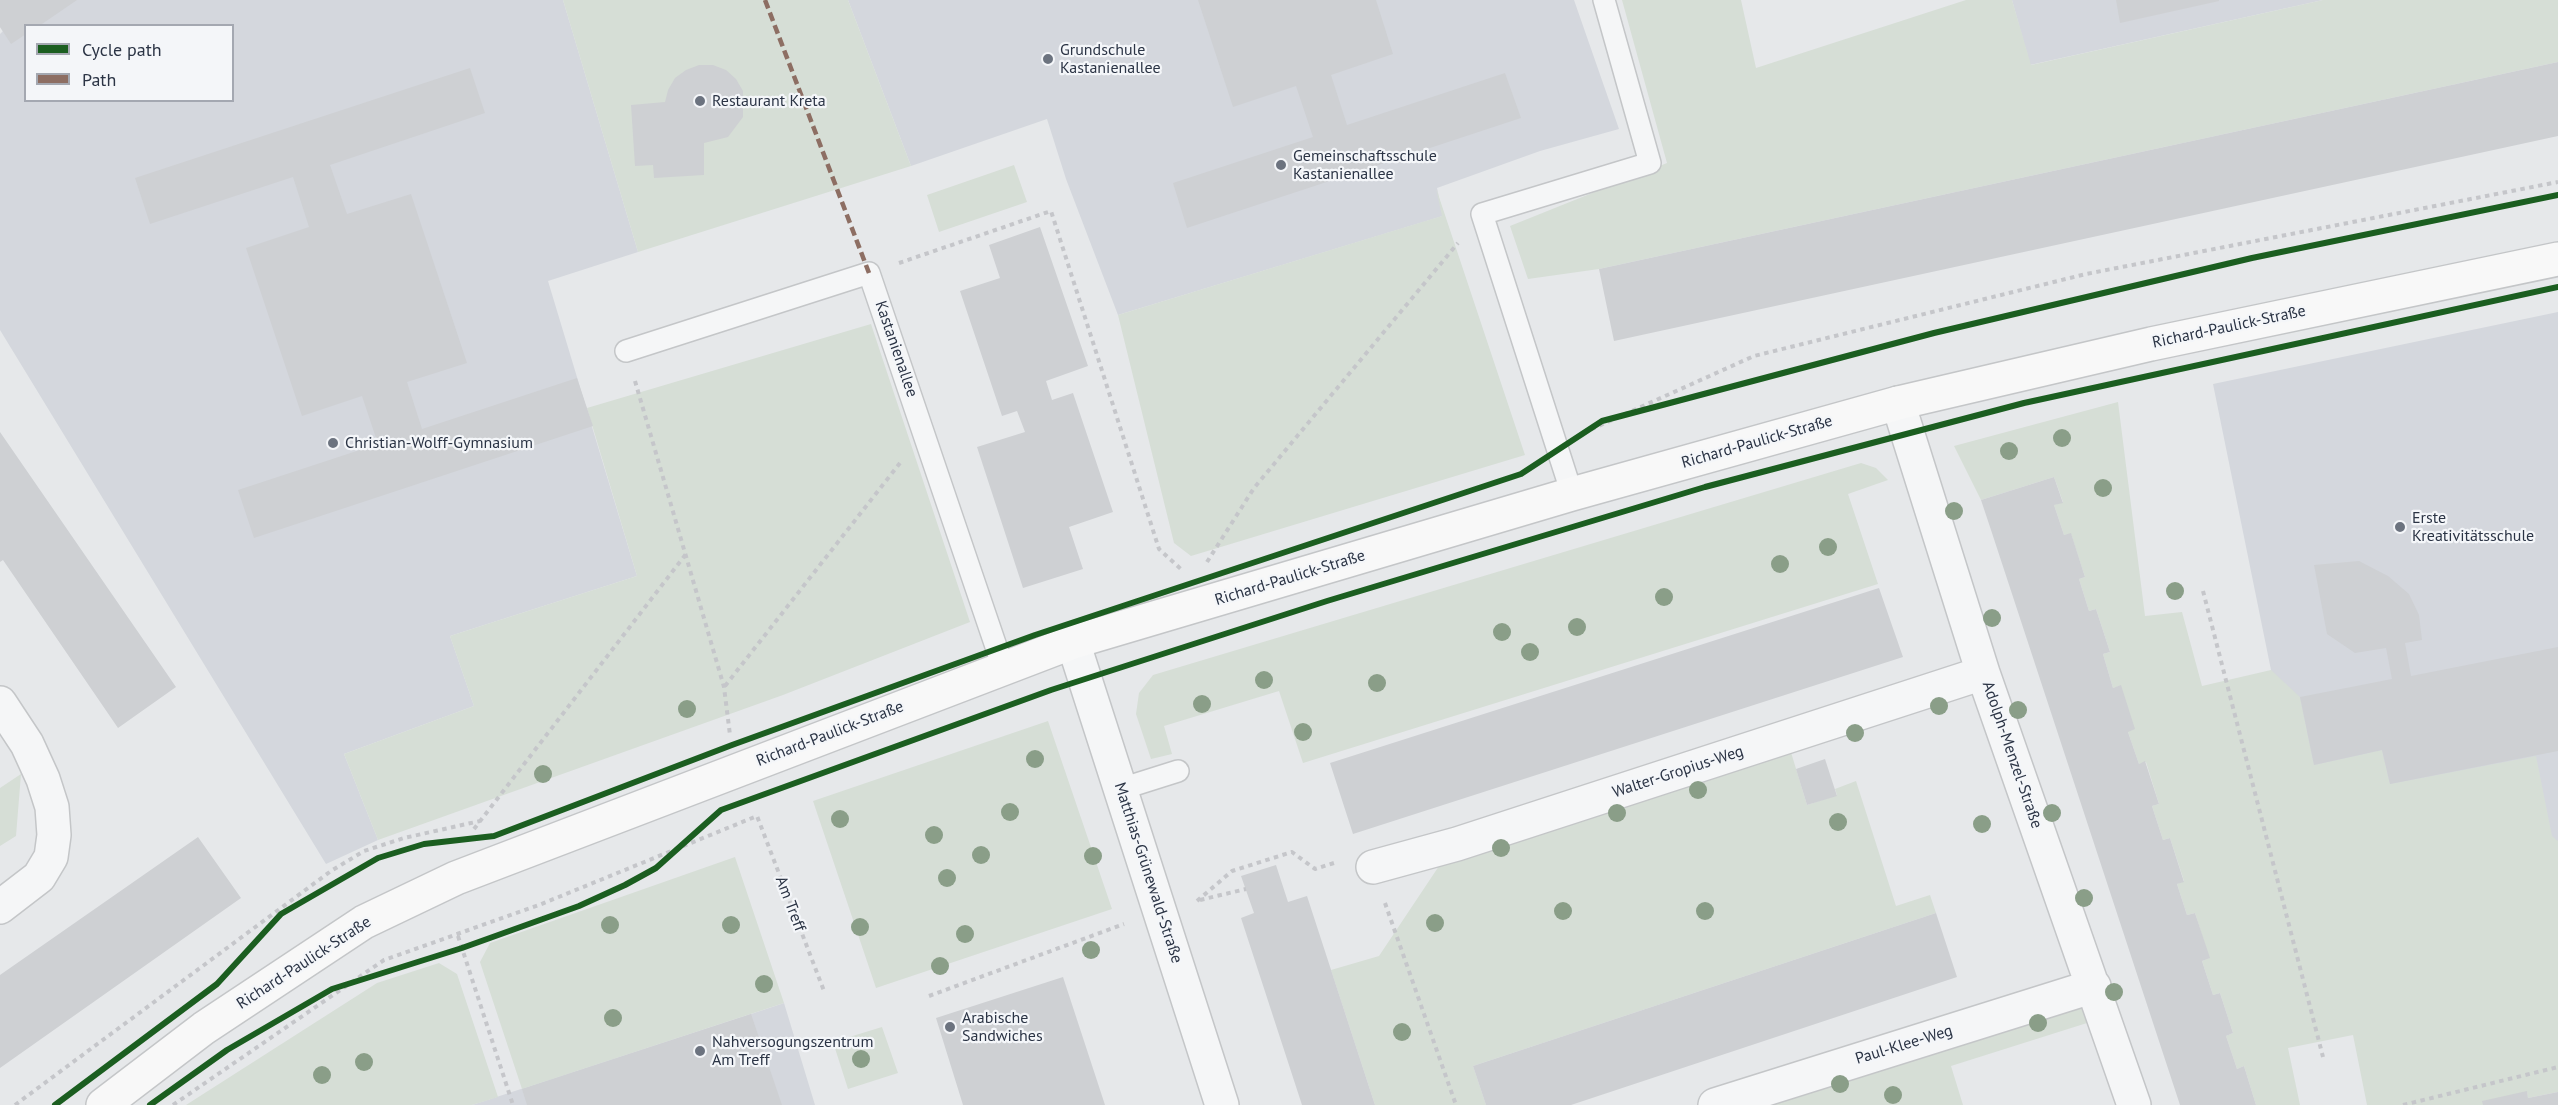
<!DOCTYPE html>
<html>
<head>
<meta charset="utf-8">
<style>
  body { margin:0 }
  #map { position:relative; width:2558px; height:1105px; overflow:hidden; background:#e6e8ea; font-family:"PT Sans",sans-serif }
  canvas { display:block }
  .legend { position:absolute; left:24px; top:24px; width:210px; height:78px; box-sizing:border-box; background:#f4f6f9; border:2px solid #a4a8b1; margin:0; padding:8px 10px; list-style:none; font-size:18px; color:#2b3445 }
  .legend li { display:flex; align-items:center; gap:12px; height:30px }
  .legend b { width:30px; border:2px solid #a4a8b1 }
</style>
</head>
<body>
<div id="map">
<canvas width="2558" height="1105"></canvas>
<ul class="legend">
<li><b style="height:8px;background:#1b5e20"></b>Cycle path</li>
<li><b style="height:8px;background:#8d6e63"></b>Path</li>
</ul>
</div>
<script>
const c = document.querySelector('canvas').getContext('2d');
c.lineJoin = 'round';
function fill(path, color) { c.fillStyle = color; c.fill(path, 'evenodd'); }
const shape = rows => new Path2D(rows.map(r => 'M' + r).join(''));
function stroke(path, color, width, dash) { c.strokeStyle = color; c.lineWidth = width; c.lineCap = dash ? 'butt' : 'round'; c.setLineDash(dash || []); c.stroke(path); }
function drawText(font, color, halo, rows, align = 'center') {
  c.font = font + ' "PT Sans",sans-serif'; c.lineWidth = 4.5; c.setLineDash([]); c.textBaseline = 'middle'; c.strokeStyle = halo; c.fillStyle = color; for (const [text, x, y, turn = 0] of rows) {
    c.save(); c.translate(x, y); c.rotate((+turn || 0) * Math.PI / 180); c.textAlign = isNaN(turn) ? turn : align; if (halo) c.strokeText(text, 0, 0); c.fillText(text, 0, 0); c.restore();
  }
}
fill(shape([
  [0,0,563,0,638,252,548,281,637,576,450,636,474,706,344,754,378,840,326,864,0,330,0,34,3,31,0,27],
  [26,26,232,26,232,100,26,100],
  [848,0,1574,0,1619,129,1540,151,1437,188,1443,216,1118,315,1066,179,1047,119,911,166],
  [2012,0,2323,0,2030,65],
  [2558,312,2558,931,2338,974,2271,670,2213,384],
  [784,1003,815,1105,472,1105,751,1014]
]), '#d4d7dd');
fill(shape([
  [563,0,848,0,911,166,638,252],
  [1622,0,1741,0,1756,68,1966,0,2012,0,2031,65,2323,0,2558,0,2558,62,1599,269,1528,279,1510,226,1667,163],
  [1014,165,1027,202,939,232,927,195],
  [1436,188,1525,455,1191,556,1174,543,1118,315,1442,216],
  [871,324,970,622,783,695,378,840,344,754,474,706,450,636,637,576,587,408],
  [2118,402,2145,616,2182,612,2202,686,2271,670,2300,697,2314,765,2382,750,2390,784,2536,756,2552,836,2558,841,2558,1092,2528,1098,2527,1092,2483,1105,2367,1105,2353,1035,2288,1048,2300,1105,2256,1105,2244,1066,2237,1069,2226,1036,2233,1033,2220,993,2213,995,2202,961,2209,958,2195,913,2187,915,2177,884,2184,881,2170,838,2163,840,2152,806,2159,804,2146,762,2139,764,2128,732,2120,686,2113,688,2103,654,2110,652,2096,609,2089,611,2079,579,2085,577,2071,534,2064,535,2054,505,2063,502,2054,477,1981,500,1954,446],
  [1861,463,1876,468,1888,480,1848,494,1878,584,1303,763,1279,691,1164,726,1172,754,1151,759,1136,714,1139,693,1153,675],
  [1048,721,1112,909,876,988,813,801],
  [1790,749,1807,805,1837,795,1835,789,1856,781,1896,906,1930,895,1936,913,1473,1066,1486,1105,1375,1105,1331,970,1379,956,1445,857],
  [21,774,16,836,0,846,0,788],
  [735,857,784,1003,522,1089,480,962,490,943],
  [439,963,457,974,498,1097,472,1105,186,1105,377,983],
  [2080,1000,2087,1023,1951,1066,1963,1105,1749,1105],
  [882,1027,898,1073,848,1089,833,1042]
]), '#d6ded6');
fill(shape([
  [0,0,77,0,39,26,26,26,26,34,11,44,0,27],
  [1198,0,1376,0,1393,54,1331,75,1347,125,1505,73,1521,118,1187,228,1173,183,1313,137,1296,86,1233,107],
  [2116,0,2219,0,2219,1,2120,23],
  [2558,62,2558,136,1614,341,1599,269],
  [699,65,713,65,726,70,736,79,743,91,743,117,728,137,704,143,704,175,654,178,653,165,635,166,631,105,665,102,668,90,675,78,686,70],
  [470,68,485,113,330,165,347,214,411,194,467,363,407,382,422,429,577,378,593,426,254,538,238,490,378,444,362,396,302,416,246,248,309,227,293,177,150,224,135,178],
  [1040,227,1088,366,1046,381,1052,400,1073,393,1113,512,1069,527,1083,569,1023,588,977,447,1025,432,1017,411,1002,416,960,291,1000,278,989,245],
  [0,432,176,687,118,728,3,560,0,562],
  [2054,477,2063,503,2054,505,2064,535,2071,533,2085,577,2079,579,2089,611,2096,609,2110,652,2103,654,2113,688,2121,685,2135,729,2128,732,2139,764,2145,761,2159,804,2152,806,2163,840,2170,838,2184,882,2177,884,2187,915,2195,913,2210,958,2202,961,2213,995,2220,993,2233,1033,2226,1036,2237,1069,2244,1066,2256,1105,2180,1105,1991,530,1981,500],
  [2359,561,2388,576,2409,594,2419,615,2422,640,2405,643,2411,676,2558,647,2558,751,2390,784,2382,750,2314,765,2300,697,2392,679,2386,648,2355,653,2327,634,2314,565],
  [1879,588,1903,657,1353,834,1330,763],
  [1825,759,1837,796,1807,805,1796,769],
  [198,837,241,898,0,1068,0,975],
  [1276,865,1288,902,1307,896,1375,1105,1302,1105,1241,918,1254,913,1241,876],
  [1936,913,1957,977,1571,1105,1486,1105,1473,1066],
  [1063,977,1105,1105,963,1105,936,1018],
  [751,1014,782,1105,527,1105,522,1089],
  [2527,1091,2528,1098,2558,1092,2558,1105,2483,1105,2482,1101]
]), '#ced0d3');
const lane = shape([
  [626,351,869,273,1003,667],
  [1572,494,1482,214,1650,163,1604,0],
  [1121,789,1178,771]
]);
const street = shape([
  [1898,403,1983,673,2134,1105],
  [1073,642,1222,1105],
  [0,703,27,744,43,779,52,807,54,835,51,857,39,877,0,907],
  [1373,867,1457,844,1983,673],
  [1715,1105,2094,986]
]);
const secondary = shape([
  [103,1105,204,1028,364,922,456,878,1073,642,1572,494,1898,403,2151,344,2558,259]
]);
stroke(lane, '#c4c6c8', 24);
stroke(street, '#c4c6c8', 36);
stroke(secondary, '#c4c6c8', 36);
stroke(shape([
  [899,263,1051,211,1159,549,1183,571],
  [635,381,724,687,730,735],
  [1583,433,1754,356,2086,274,2558,182],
  [1207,562,1254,488,1458,243],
  [2203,591,2323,1057],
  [725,686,900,463],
  [474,829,686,554],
  [1200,900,1246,889],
  [1197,901,1232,871,1292,852,1315,869,1337,862],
  [1385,903,1456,1105],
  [458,936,513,1105],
  [929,996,1124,924],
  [15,1105,331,871,364,851,404,838,480,821],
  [173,1105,384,960,539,905,757,816,824,991],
  [2403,1105,2558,1067]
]), '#c5c6ca', 4, [4.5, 4.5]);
stroke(lane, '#f5f6f7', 21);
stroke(street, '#f5f6f7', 33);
stroke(secondary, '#f8f8f8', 33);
stroke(shape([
  [765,0,869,273]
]), '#8d6e63', 4.5, [9, 4.5]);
stroke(shape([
  [55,1105,217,984,281,914,378,858,424,844,494,836,732,745,1035,635,1521,474,1602,421,1934,333,2252,258,2558,195],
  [150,1105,227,1050,332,989,462,948,579,906,625,885,656,868,721,810,1051,690,1327,601,1705,487,2024,403,2558,287]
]), '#1b5e20', 6);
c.fillStyle = '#8a9e88';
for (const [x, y] of [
  [2062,438],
  [2009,451],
  [2103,488],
  [1954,511],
  [1828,547],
  [1780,564],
  [2175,591],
  [1664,597],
  [1992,618],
  [1577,627],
  [1502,632],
  [1530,652],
  [1264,680],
  [1377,683],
  [1202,704],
  [1939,706],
  [687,709],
  [2018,710],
  [1303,732],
  [1855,733],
  [1035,759],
  [543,774],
  [1698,790],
  [1010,812],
  [1617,813],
  [2052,813],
  [840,819],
  [1838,822],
  [1982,824],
  [934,835],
  [1501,848],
  [981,855],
  [1093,856],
  [947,878],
  [2084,898],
  [1563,911],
  [1705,911],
  [1435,923],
  [610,925],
  [731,925],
  [860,927],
  [965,934],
  [1091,950],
  [940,966],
  [764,984],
  [2114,992],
  [613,1018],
  [2038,1023],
  [1402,1032],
  [861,1059],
  [364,1062],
  [322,1075],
  [1840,1084],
  [1893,1095]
]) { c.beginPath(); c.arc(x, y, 9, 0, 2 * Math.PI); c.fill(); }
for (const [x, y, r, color] of [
  [1048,59,6,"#6c737f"],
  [700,101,6,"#6c737f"],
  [1281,165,6,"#6c737f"],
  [333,443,6,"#6c737f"],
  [2400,527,6,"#6c737f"],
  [950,1027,6,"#6c737f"],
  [700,1051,6,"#6c737f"]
]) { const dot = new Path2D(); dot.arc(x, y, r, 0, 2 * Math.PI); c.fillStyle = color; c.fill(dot); stroke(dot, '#f4f6f9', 2); }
drawText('16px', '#2b3445', '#f4f6f9', [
  ["Grundschule",1060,50],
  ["Kastanienallee",1060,68],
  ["Restaurant Kreta",712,101],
  ["Gemeinschaftsschule",1293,156],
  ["Kastanienallee",1293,174],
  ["Christian-Wolff-Gymnasium",345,443],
  ["Erste",2412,518],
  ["Kreativitätsschule",2412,536],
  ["Arabische",962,1018],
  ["Sandwiches",962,1036],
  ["Nahversogungszentrum",712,1042],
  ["Am Treff",712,1060]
], 'left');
drawText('16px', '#2b3445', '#f4f6f9', [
  ["Richard-Paulick-Straße",2229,327,-12],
  ["Kastanienallee",896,349,71],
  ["Richard-Paulick-Straße",1757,442,-16],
  ["Richard-Paulick-Straße",1290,578,-17],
  ["Richard-Paulick-Straße",830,734,-21],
  ["Adolph-Menzel-Straße",2012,755,71],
  ["Walter-Gropius-Weg",1678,772,-18],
  ["Matthias-Grünewald-Straße",1148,873,72],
  ["Am Treff",790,904,69],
  ["Richard-Paulick-Straße",304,963,-33],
  ["Paul-Klee-Weg",1904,1045,-17]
]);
</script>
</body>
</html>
